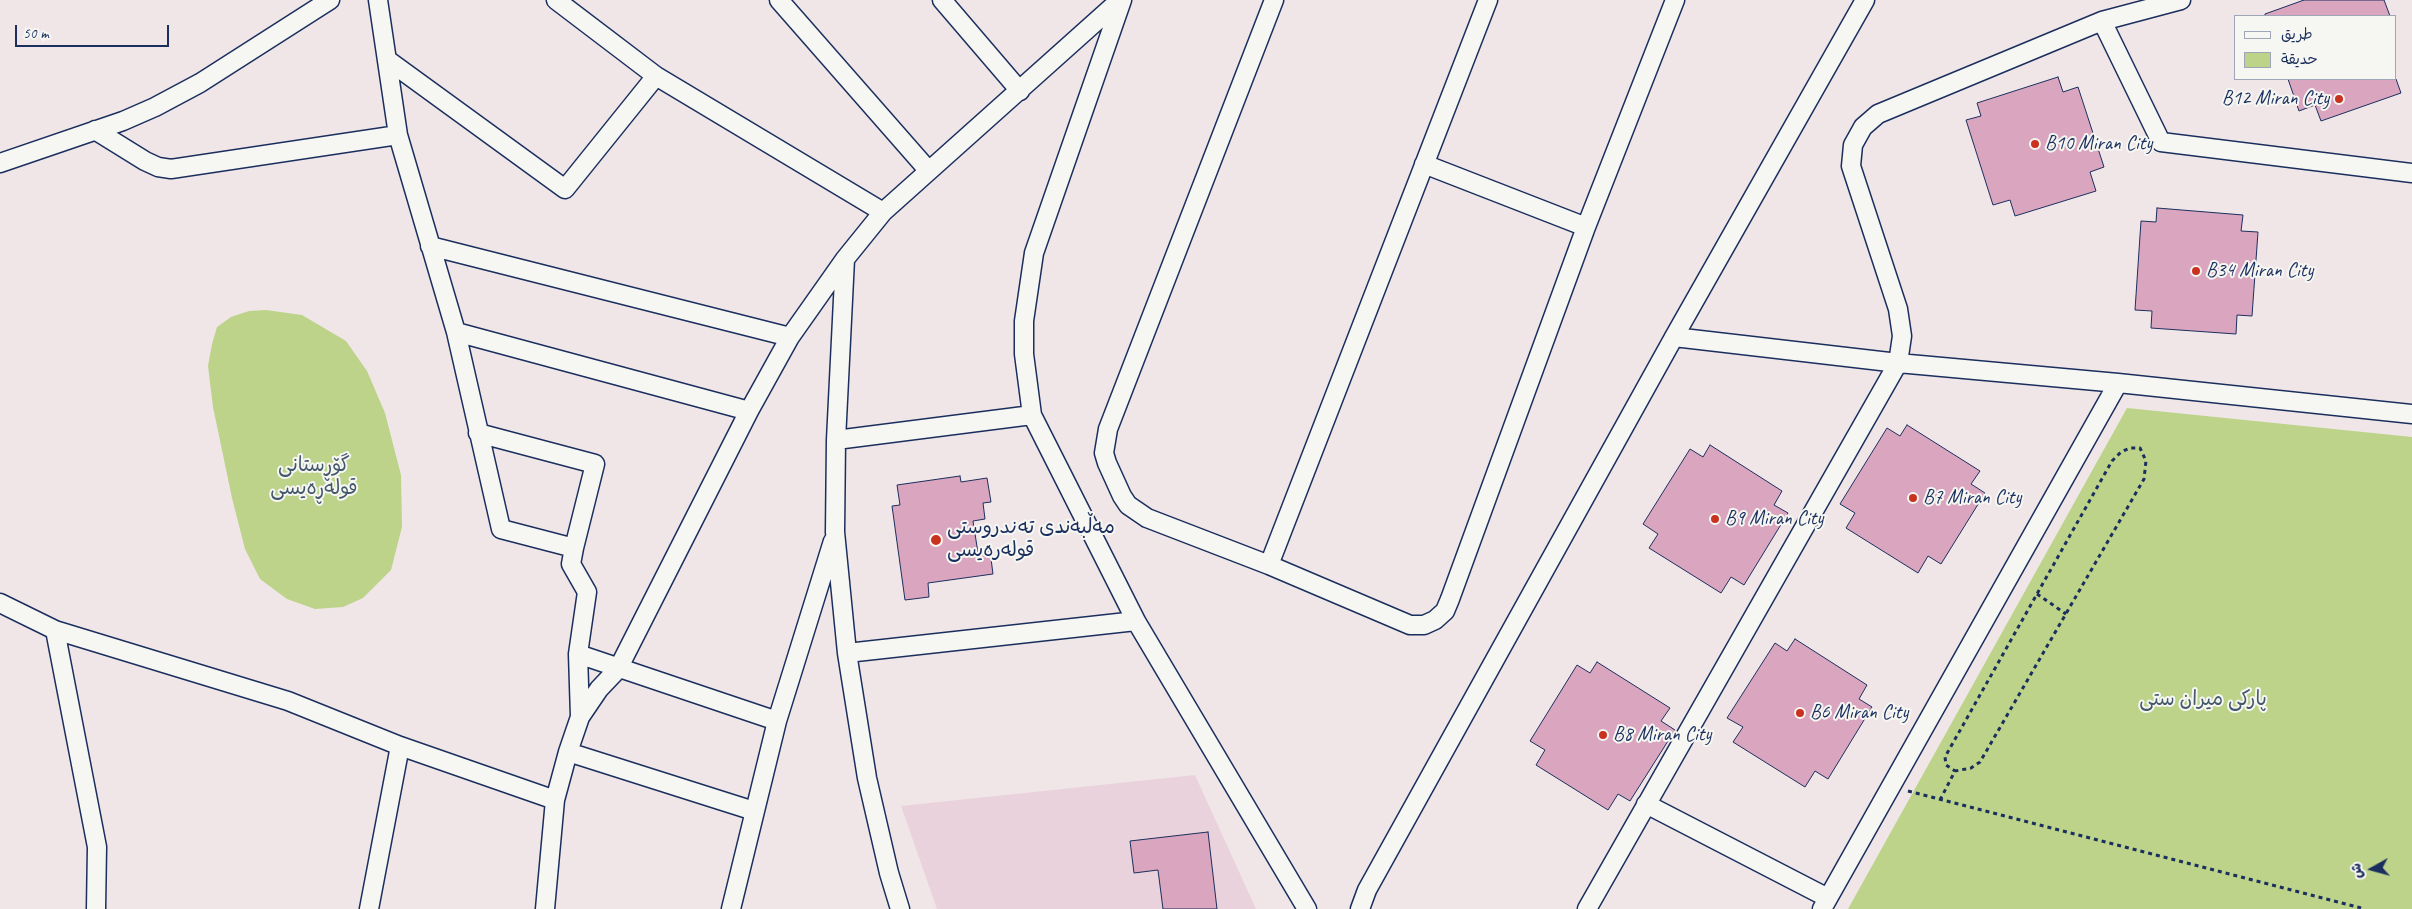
<!DOCTYPE html>
<html>
<head>
<meta charset="utf-8">
<style>
  body { margin:0 }
  #map { position:relative; width:2412px; height:909px; overflow:hidden; background:#f0e6e8; font-family:Caveat,"Playpen Sans Arabic",sans-serif }
  canvas { display:block }
  .legend { position:absolute; left:2234px; top:15px; width:162px; height:65px; box-sizing:border-box; background:#f6f6f2; border:1px solid #9ea6b7; margin:0; padding:6px 9px; list-style:none; font-size:15px; color:#1b2f5e }
  .legend li { display:flex; align-items:center; gap:10px; height:25px }
  .legend b { width:25px; border:1px solid #9ea6b7 }
  .north { position:absolute; left:2347px; top:844px; width:50px; height:50px; -webkit-text-stroke:4px #f6f6f2; paint-order:stroke; rotate:263deg; font-size:14px; font-weight:700; line-height:20px; text-align:center; color:#1b2f5e }
  .north::after { content:''; display:block; margin:auto; width:18px; height:22px; background:#1b2f5e; clip-path:polygon(50% 0,100% 100%,50% 72%,0 100%) }
  .scale { position:absolute; left:15px; top:25px; width:154px; height:22px; box-sizing:border-box; border:2px solid #1b2f5e; border-top:0; padding-left:6px; font-size:15px; line-height:18px; white-space:nowrap; color:#1b2f5e; -webkit-text-stroke:4px #f6f6f2; paint-order:stroke }
</style>
</head>
<body>
<div id="map">
<canvas width="2412" height="909"></canvas>
<ul class="legend">
<li><b style="height:6px;background:#f6f6f2"></b>طريق</li>
<li><b style="height:14px;background:#bcd389"></b>حديقة</li>
</ul>
<div class="north">ش</div>
<div class="scale">50 m</div>
</div>
<script>
const c = document.querySelector('canvas').getContext('2d');
c.lineJoin = 'round';
function fill(path, color) { c.fillStyle = color; c.fill(path, 'evenodd'); }
const shape = rows => new Path2D(rows.map(r => 'M' + r).join(''));
function stroke(path, color, width, dash) { c.strokeStyle = color; c.lineWidth = width; c.lineCap = dash ? 'butt' : 'round'; c.setLineDash(dash || []); c.stroke(path); }
function drawText(font, color, halo, rows, align = 'center') {
  c.font = font + ' Caveat,"Playpen Sans Arabic",sans-serif'; c.lineWidth = 4; c.setLineDash([]); c.textBaseline = 'middle'; c.strokeStyle = halo; c.fillStyle = color; for (const [text, x, y, turn = 0] of rows) {
    c.save(); c.translate(x, y); c.rotate((+turn || 0) * Math.PI / 180); c.textAlign = isNaN(turn) ? turn : align; if (halo) c.strokeText(text, 0, 0); c.fillText(text, 0, 0); c.restore();
  }
}
fill(shape([
  [1195,775,1256,909,937,909,901,806]
]), '#e9d2db');
fill(shape([
  [266,310,302,315,346,341,367,371,385,413,401,475,402,527,391,570,363,598,343,607,315,609,287,599,260,579,245,549,232,498,213,407,208,366,212,344,217,327,231,317,249,311],
  [2127,408,2412,437,2412,909,1848,909]
]), '#bcd389');
const building = shape([
  [2304,0,2384,0,2390,16,2265,16,2265,14,2304,0],
  [2058,77,2063,92,2078,87,2104,167,2090,172,2096,191,2015,216,2010,200,1993,205,1966,120,1981,116,1977,103,2058,77],
  [2288,79,2396,79,2401,93,2321,121,2315,105,2299,111,2288,79],
  [2157,208,2243,215,2241,231,2258,232,2252,316,2237,315,2236,334,2151,328,2152,311,2135,310,2141,221,2156,222,2157,208],
  [1907,425,1980,471,1971,484,1985,493,1941,564,1928,556,1918,573,1846,528,1855,513,1840,504,1887,428,1900,436,1907,425],
  [1710,445,1782,491,1774,505,1788,513,1744,585,1731,577,1721,593,1649,548,1658,534,1643,524,1690,449,1703,457,1710,445],
  [960,476,961,482,987,478,991,502,983,503,985,519,973,521,978,553,990,551,993,574,928,583,929,597,905,600,892,506,900,505,897,485,960,476],
  [1795,639,1867,685,1859,699,1872,707,1828,779,1815,771,1805,787,1733,742,1743,727,1727,718,1775,643,1787,651,1795,639],
  [1597,662,1670,708,1661,721,1675,730,1630,801,1618,794,1608,810,1536,765,1545,750,1530,741,1577,665,1590,673,1597,662],
  [1208,832,1217,909,1163,909,1158,870,1134,873,1130,841,1208,832]
]);
fill(building, '#daa5be');
stroke(building, '#1b2f5e', 1);
const minor = shape([
  [378,0,398,135,456,332,501,529,574,548,571,564,587,592,578,654,580,717],
  [556,0,656,76,883,212],
  [779,0,928,170],
  [942,0,1020,91],
  [1122,0,1034,253,1024,321,1024,354,1032,415,1136,621,1307,909],
  [1274,0,1108,429,1104,453,1107,463,1122,496,1128,505,1147,518,1269,565,1410,625,1424,625,1435,620,1445,611,1450,599,1586,227,1675,0],
  [2102,21,2161,142,2412,173],
  [389,61,565,189,656,76],
  [95,130,145,161,158,167,171,169,398,135],
  [0,163,123,121,155,107,200,83,330,0],
  [1424,164,1586,227],
  [430,246,790,337],
  [845,259,836,440,835,532,847,653,867,778,889,873,900,909],
  [456,332,749,411],
  [1674,337,1898,363,2118,383,2412,414],
  [478,433,595,464,574,548],
  [836,440,1032,415],
  [1269,565,1488,0],
  [0,603,55,630,288,701,400,746,555,800],
  [55,630,97,847,96,909],
  [847,653,1136,621],
  [578,654,777,721],
  [568,752,754,811],
  [1646,804,1828,898],
  [369,909,400,746],
  [545,909,555,800,568,752,580,717,599,689,618,669,749,411,790,337,845,259,883,212,1120,0],
  [731,909,777,721,833,541],
  [1360,909,1367,890,1674,337,1865,0],
  [1587,909,1898,363,1902,336,1898,309,1851,166,1853,145,1863,127,1878,114,2102,21,2181,0],
  [1822,909,2118,383]
]);
stroke(minor, '#1b2f5e', 21);
stroke(shape([
  [2037,594,2066,614],
  [1908,791,2365,909],
  [1940,800,1955,771,1971,768,1980,762,2144,479,2146,461,2140,448,2130,448,2121,452,2112,461,1945,757,1946,765,1955,771]
]), '#1b2f5e', 3, [4, 4]);
stroke(minor, '#f6f6f2', 18);
for (const [x, y, r, color] of [
  [2339,99,5,"#c8321e"],
  [2035,144,5,"#c8321e"],
  [2196,271,5,"#c8321e"],
  [1913,498,5,"#c8321e"],
  [1715,519,5,"#c8321e"],
  [936,540,6,"#c8321e"],
  [1800,713,5,"#c8321e"],
  [1603,735,5,"#c8321e"]
]) { const dot = new Path2D(); dot.arc(x, y, r, 0, 2 * Math.PI); c.fillStyle = color; c.fill(dot); stroke(dot, '#f6f6f2', 2); }
drawText('20px', '#1b2f5e', '#f6f6f2', [
  ["B12 Miran City",2329,99,"right"],
  ["B10 Miran City",2045,144],
  ["B34 Miran City",2206,271],
  ["B7 Miran City",1923,498],
  ["B9 Miran City",1725,519],
  ["مەڵبەندی تەندروستی",947,528],
  ["قولەرەیسی",947,551],
  ["B6 Miran City",1810,713],
  ["B8 Miran City",1613,735]
], 'left');
drawText('20px', '#435869', '#f6f6f2', [
  ["گۆڕستانی",314,466],
  ["قولەڕەیسی",314,489],
  ["پارکی میران ستی",2203,700]
]);
</script>
</body>
</html>
